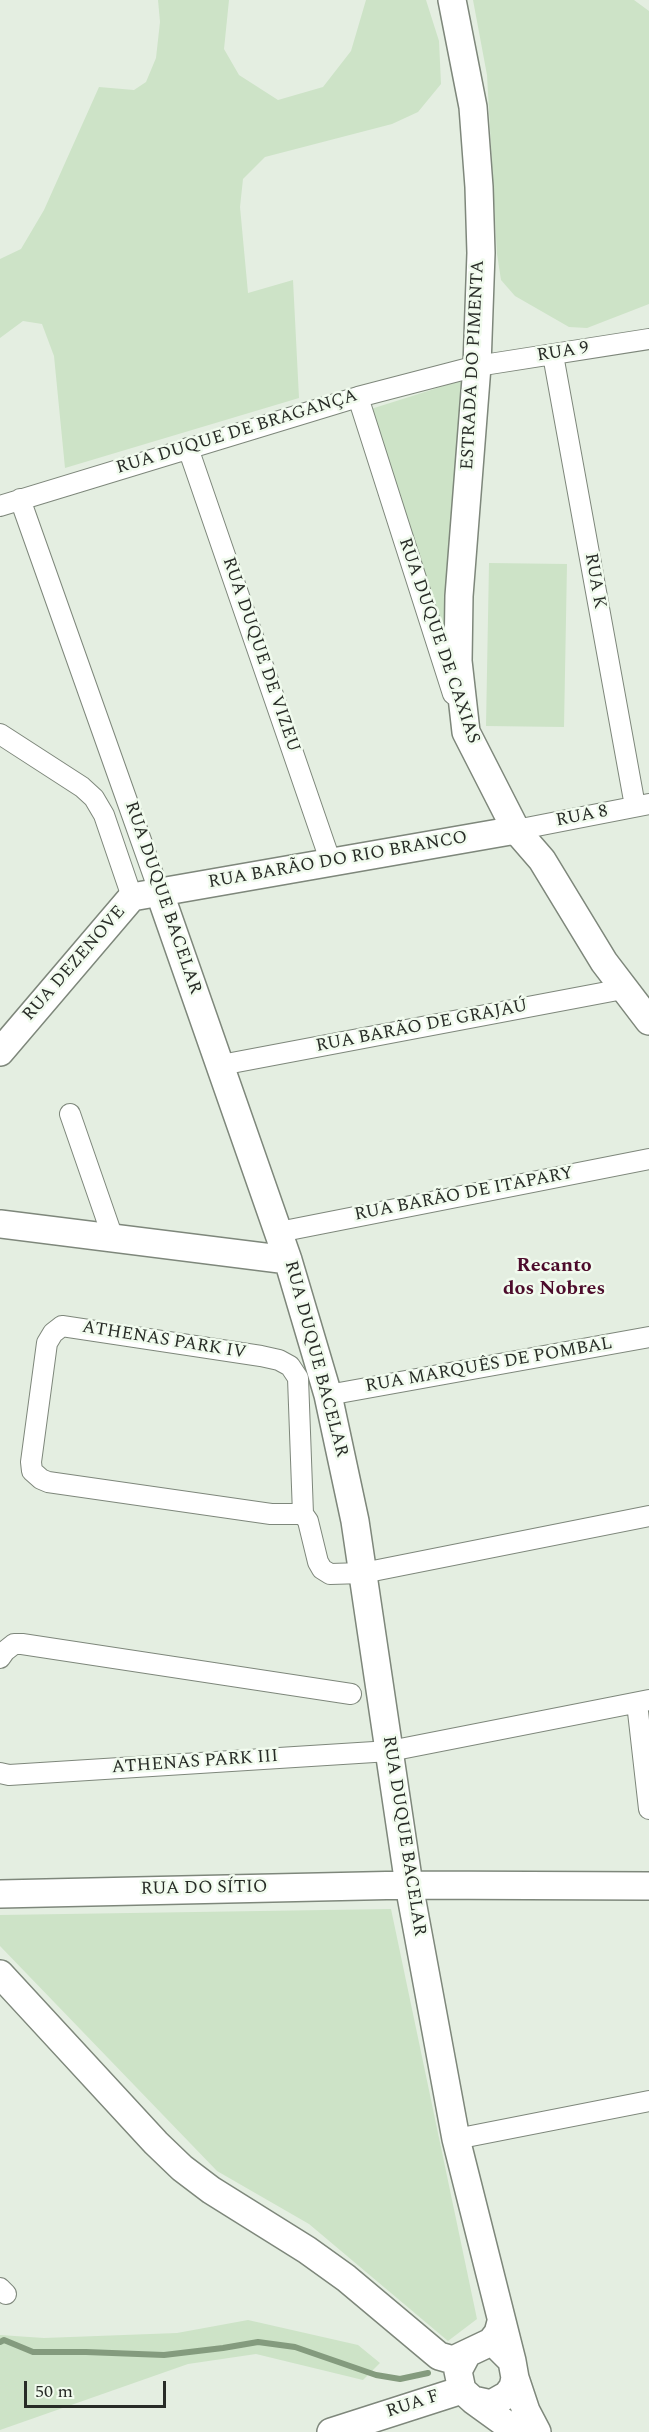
<!DOCTYPE html>
<html>
<head>
<meta charset="utf-8">
<style>
  body { margin:0 }
  #map { position:relative; width:649px; height:2432px; overflow:hidden; background:#e4eee1; font-family:Spectral,serif }
  canvas { display:block }
  .scale { position:absolute; left:24px; top:2381px; width:142px; height:27px; box-sizing:border-box; border:3px solid #282c27; border-top:0; padding-left:8px; font-size:18px; line-height:21px; white-space:nowrap; color:#282c27; -webkit-text-stroke:4px #f1fbee; paint-order:stroke }
</style>
</head>
<body>
<div id="map">
<canvas width="649" height="2432"></canvas>
<div class="scale">50 m</div>
</div>
<script>
const c = document.querySelector('canvas').getContext('2d');
c.lineJoin = 'round';
function fill(path, color) { c.fillStyle = color; c.fill(path, 'evenodd'); }
const shape = rows => new Path2D(rows.map(r => 'M' + r).join(''));
function stroke(path, color, width, dash) { c.strokeStyle = color; c.lineWidth = width; c.lineCap = dash ? 'butt' : 'round'; c.setLineDash(dash || []); c.stroke(path); }
function drawText(font, color, halo, rows, align = 'center') {
  c.font = font + ' Spectral,serif'; c.lineWidth = 5; c.setLineDash([]); c.textBaseline = 'middle'; c.strokeStyle = halo; c.fillStyle = color; for (const [text, x, y, turn = 0] of rows) {
    c.save(); c.translate(x, y); c.rotate((+turn || 0) * Math.PI / 180); c.textAlign = isNaN(turn) ? turn : align; if (halo) c.strokeText(text, 0, 0); c.fillText(text, 0, 0); c.restore();
  }
}
fill(shape([
  [158,0,229,0,224,49,239,75,278,100,323,87,351,51,366,0,426,0,439,41,441,84,418,112,392,124,265,157,243,179,240,207,248,293,293,280,299,398,65,468,54,356,42,324,23,321,0,338,0,259,21,249,44,210,99,87,134,90,146,82,156,58,160,22],
  [473,0,634,0,649,11,649,304,587,328,569,327,515,296,501,280,497,254,487,75],
  [466,379,444,633,371,409],
  [489,563,567,564,564,727,486,726],
  [391,1909,477,2319,448,2341,309,2224,217,2171,0,1946,0,1915],
  [248,2320,358,2345,380,2363,363,2380,256,2354,188,2364,0,2430,0,2335,44,2338,177,2333]
]), '#cde3c7');
stroke(shape([
  [0,2342,4,2340,33,2352,86,2352,164,2355,223,2348,258,2342,295,2347,376,2375,400,2379,428,2373]
]), '#849b7e', 6);
const street = shape([
  [553,355,635,806],
  [358,397,453,694],
  [188,448,331,863],
  [20,499,159,891],
  [0,506,358,397,477,366,649,339],
  [0,734,82,787,94,798,104,815,132,897],
  [516,830,649,804],
  [221,1065,623,989],
  [70,1114,113,1238],
  [279,1232,649,1159],
  [62,1326,261,1356,279,1360,290,1366,298,1378,303,1514,271,1514,48,1482,41,1479,32,1471,31,1462,47,1343,53,1333,62,1326],
  [328,1395,649,1337],
  [303,1514,308,1521,318,1562,322,1569,330,1574,363,1573,649,1516],
  [0,1658,5,1651,14,1644,22,1644,351,1694],
  [637,1703,649,1809],
  [0,1773,9,1775,390,1751,649,1700],
  [456,2139,649,2101],
  [0,2288,6,2294]
]);
const secondary = shape([
  [452,0,473,107,479,187,481,253,477,366,459,596,458,661,466,732,516,830,542,860,604,962,649,1021],
  [159,891,288,1260,328,1395,355,1521,409,1885,456,2139,512,2361],
  [0,1052,132,897,516,830],
  [0,1224,288,1260],
  [0,1894,409,1885,649,1886],
  [0,1974,156,2143,182,2168,211,2190,307,2250,346,2278,439,2356,453,2360,491,2342,498,2333,501,2322],
  [467,2354,458,2371,462,2390,473,2400,491,2404,507,2395,513,2387,515,2378,512,2361,500,2349],
  [515,2378,526,2411,537,2432],
  [473,2400,517,2432],
  [331,2432,462,2390]
]);
stroke(street, '#7e877b', 22);
stroke(secondary, '#7e877b', 30);
stroke(street, '#fff', 20);
stroke(secondary, '#fff', 27);
drawText('18px', '#282c27', '#f1fbee', [
  ["RUA 9",563,353,-9],
  ["ESTRADA DO PIMENTA",474,365,-87],
  ["RUA DUQUE DE BRAGANÇA",237,433,-17],
  ["RUA K",594,581,80],
  ["RUA DUQUE DE CAXIAS",438,641,71],
  ["RUA DUQUE DE VIZEU",260,655,71],
  ["RUA 8",582,817,-11],
  ["RUA BARÃO DO RIO BRANCO",338,861,-10],
  ["RUA DUQUE BACELAR",162,898,71],
  ["RUA DEZENOVE",75,964,-49],
  ["RUA BARÃO DE GRAJAÚ",422,1027,-11],
  ["RUA BARÃO DE ITAPARY",464,1195,-11],
  ["ATHENAS PARK IV",164,1341,9],
  ["RUA DUQUE BACELAR",315,1359,75],
  ["RUA MARQUÊS DE POMBAL",489,1366,-10],
  ["ATHENAS PARK III",195,1763,-4],
  ["RUA DUQUE BACELAR",403,1836,81],
  ["RUA DO SÍTIO",204,1889,-1],
  ["RUA F",413,2405,-18]
]);
drawText('bold 20px', '#4d0c2c', '#f1fbee', [
  ["Recanto",554,1267],
  ["dos Nobres",554,1290]
]);
</script>
</body>
</html>
